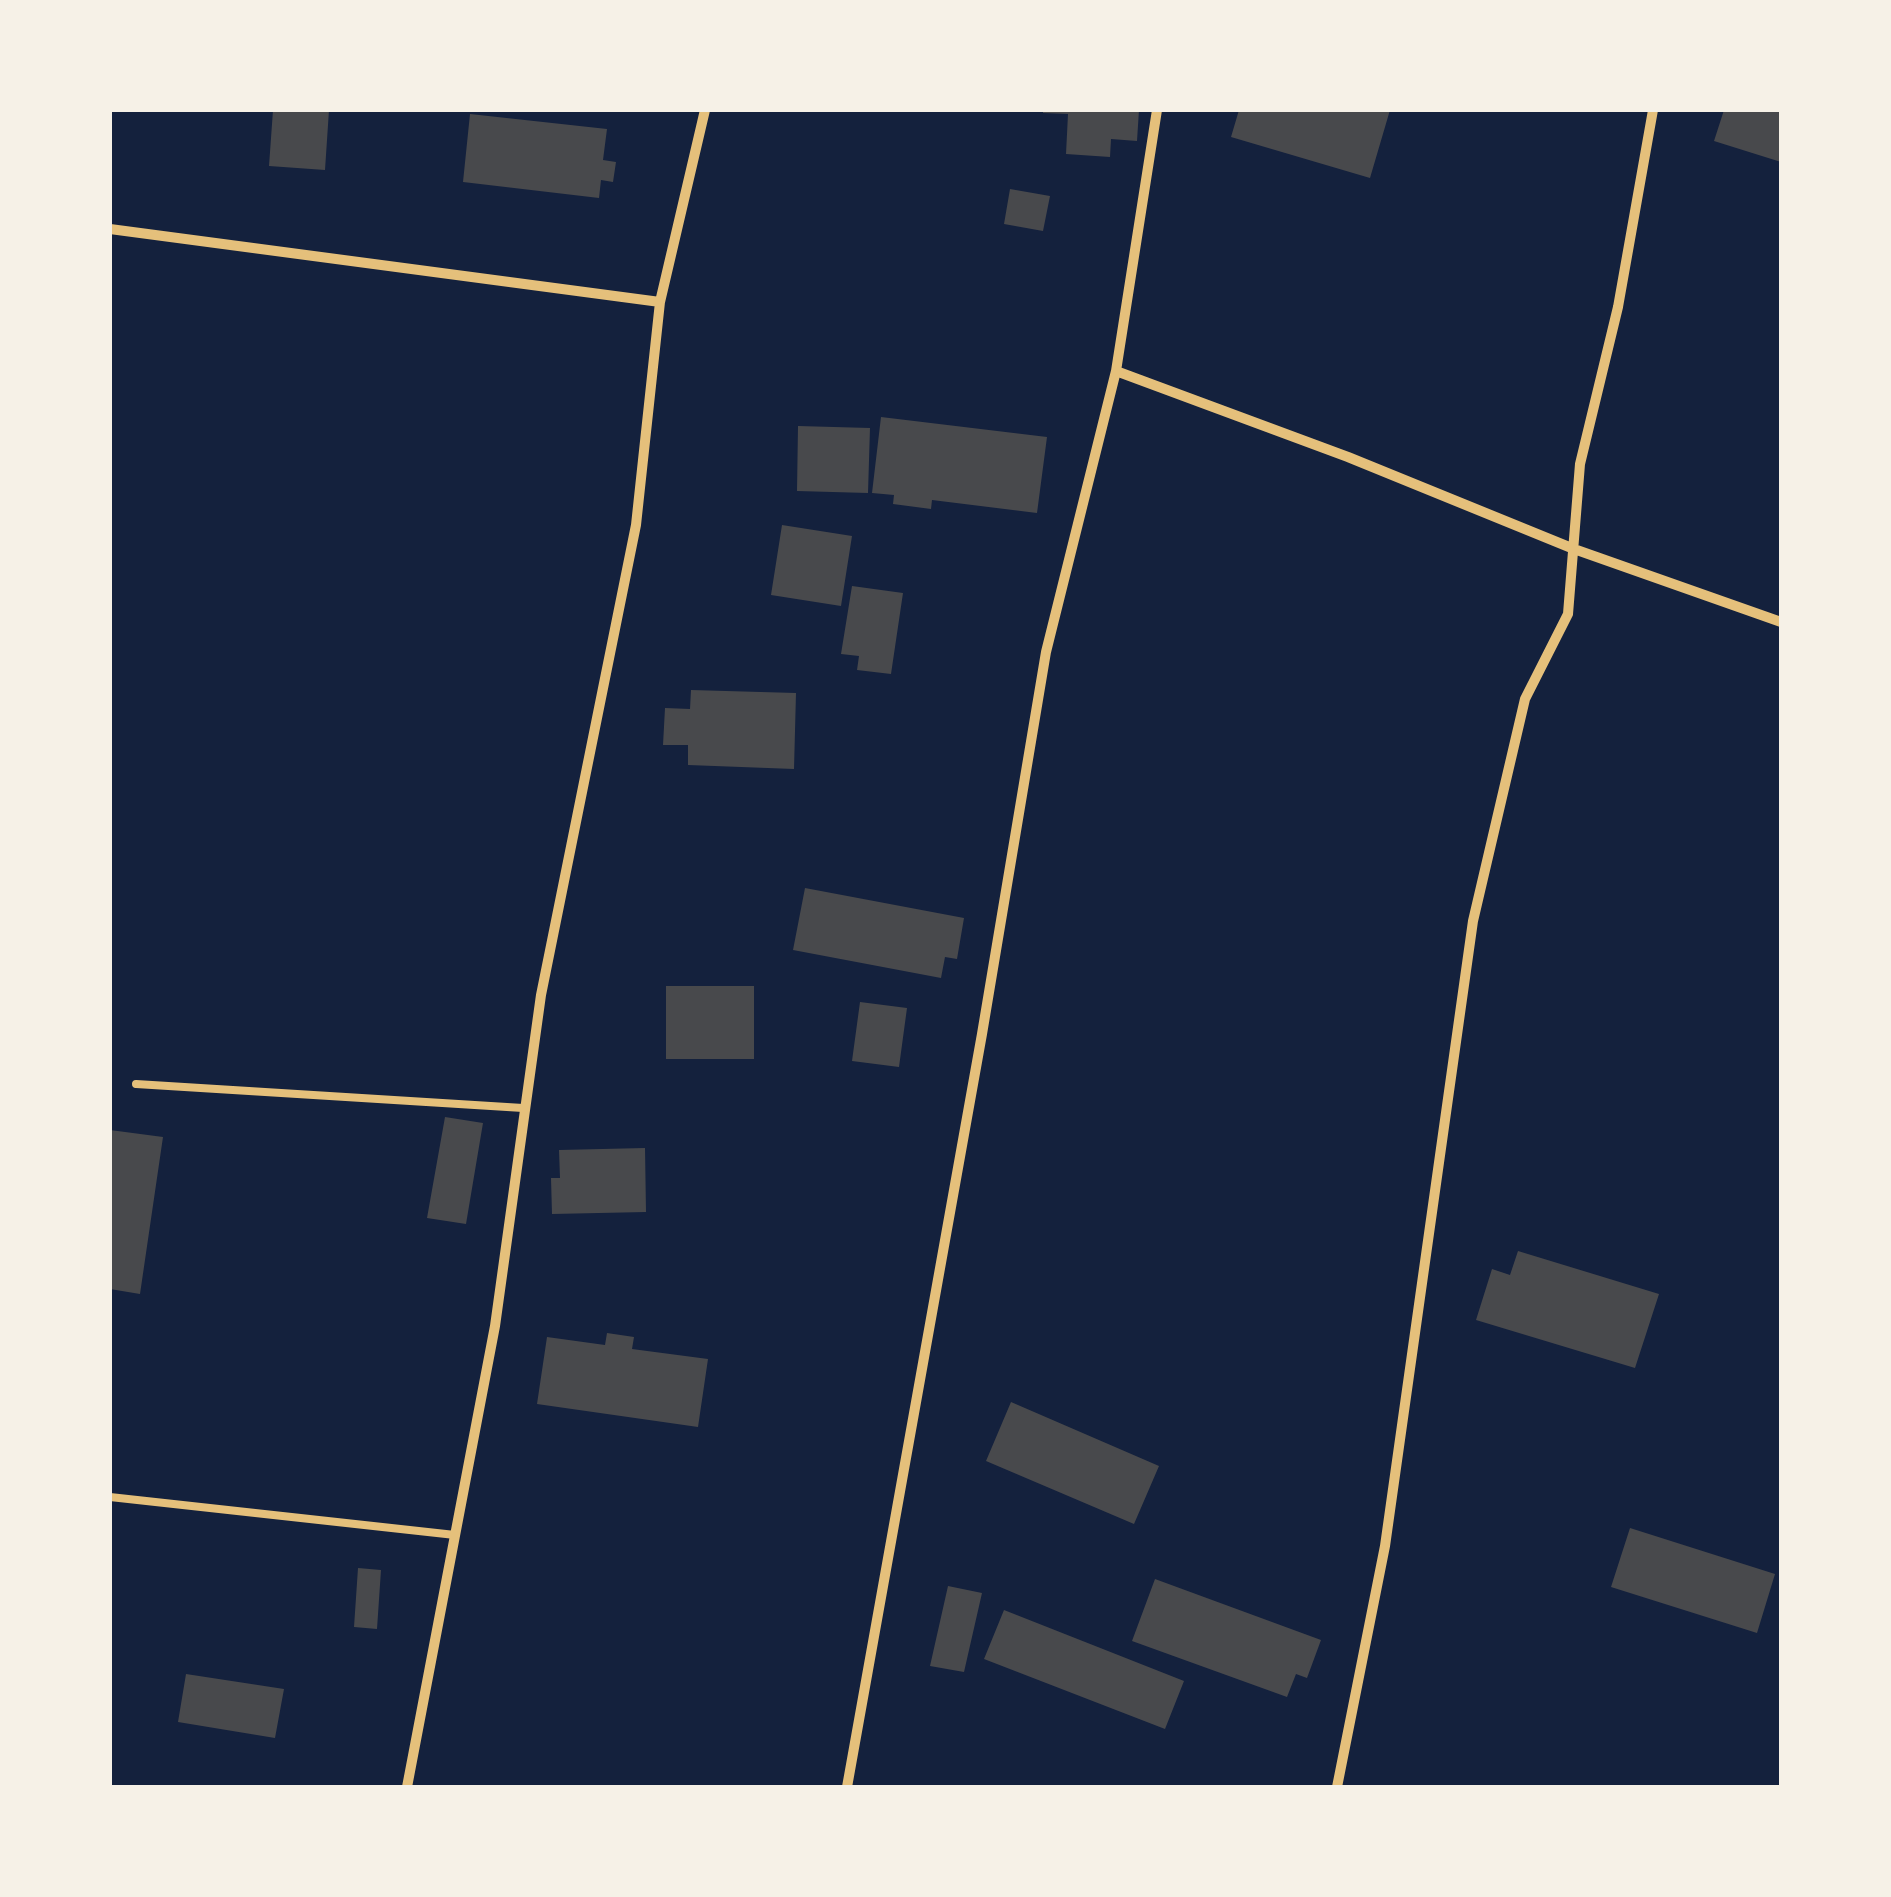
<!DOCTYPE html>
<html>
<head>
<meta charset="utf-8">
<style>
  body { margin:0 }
  #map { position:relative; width:1891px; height:1897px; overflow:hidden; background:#14213d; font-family:"Fira Sans",sans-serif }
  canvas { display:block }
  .frame { position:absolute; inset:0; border:112px solid #f6f1e7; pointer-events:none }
</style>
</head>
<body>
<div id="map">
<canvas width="1891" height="1897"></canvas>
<div class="frame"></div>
</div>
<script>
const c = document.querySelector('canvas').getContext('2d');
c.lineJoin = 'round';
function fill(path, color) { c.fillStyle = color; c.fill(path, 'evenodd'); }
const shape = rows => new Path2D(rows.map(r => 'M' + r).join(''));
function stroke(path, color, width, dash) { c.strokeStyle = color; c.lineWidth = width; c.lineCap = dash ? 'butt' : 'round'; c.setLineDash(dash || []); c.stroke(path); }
fill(shape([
  [273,110,329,110,325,170,269,166],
  [1043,110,1139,110,1137,141,1111,139,1110,157,1066,154,1068,114,1043,113],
  [1239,110,1390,110,1370,178,1231,137],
  [1724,110,1781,110,1781,162,1714,141],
  [470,114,607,129,603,160,616,162,613,182,601,180,599,198,463,182],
  [1010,189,1050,196,1043,231,1004,224],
  [881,417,1047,437,1037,513,932,500,931,509,893,504,894,495,872,493],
  [798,426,870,428,868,493,797,491],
  [782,525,852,536,841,606,771,595],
  [852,586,903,593,891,674,857,670,859,656,841,654],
  [691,690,796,693,794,769,688,765,688,745,663,745,665,708,690,709],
  [805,888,964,918,957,959,945,957,941,978,793,950],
  [666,986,754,986,754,1059,666,1059],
  [860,1002,907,1008,899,1067,852,1061],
  [445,1117,483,1123,466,1224,427,1218],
  [110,1130,163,1137,140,1294,110,1289],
  [645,1148,646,1212,552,1214,551,1178,560,1178,559,1150],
  [1518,1251,1659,1294,1635,1368,1476,1320,1492,1269,1510,1275],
  [607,1333,634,1337,632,1349,708,1359,698,1427,537,1404,547,1337,605,1345],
  [1011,1402,1159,1466,1134,1524,986,1461],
  [1630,1528,1775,1574,1757,1633,1611,1587],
  [358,1568,381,1570,377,1629,354,1627],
  [1155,1579,1321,1640,1307,1678,1296,1674,1287,1697,1132,1641],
  [948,1586,982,1593,964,1672,930,1666],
  [1004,1610,1184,1681,1165,1729,984,1659],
  [186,1674,284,1689,275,1738,178,1722]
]), '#48494c');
stroke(shape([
  [136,1084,523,1108],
  [110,1497,455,1535]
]), '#e5c07b', 8);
stroke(shape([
  [110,229,660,302],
  [1116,371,1348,457,1574,549,1781,622],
  [407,1787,495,1326,541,995,636,525,660,302,705,110],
  [847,1787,982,1034,1046,652,1116,371,1157,110],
  [1337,1787,1385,1546,1473,921,1525,699,1568,614,1580,464,1618,307,1653,110]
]), '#e5c07b', 10);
</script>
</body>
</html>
